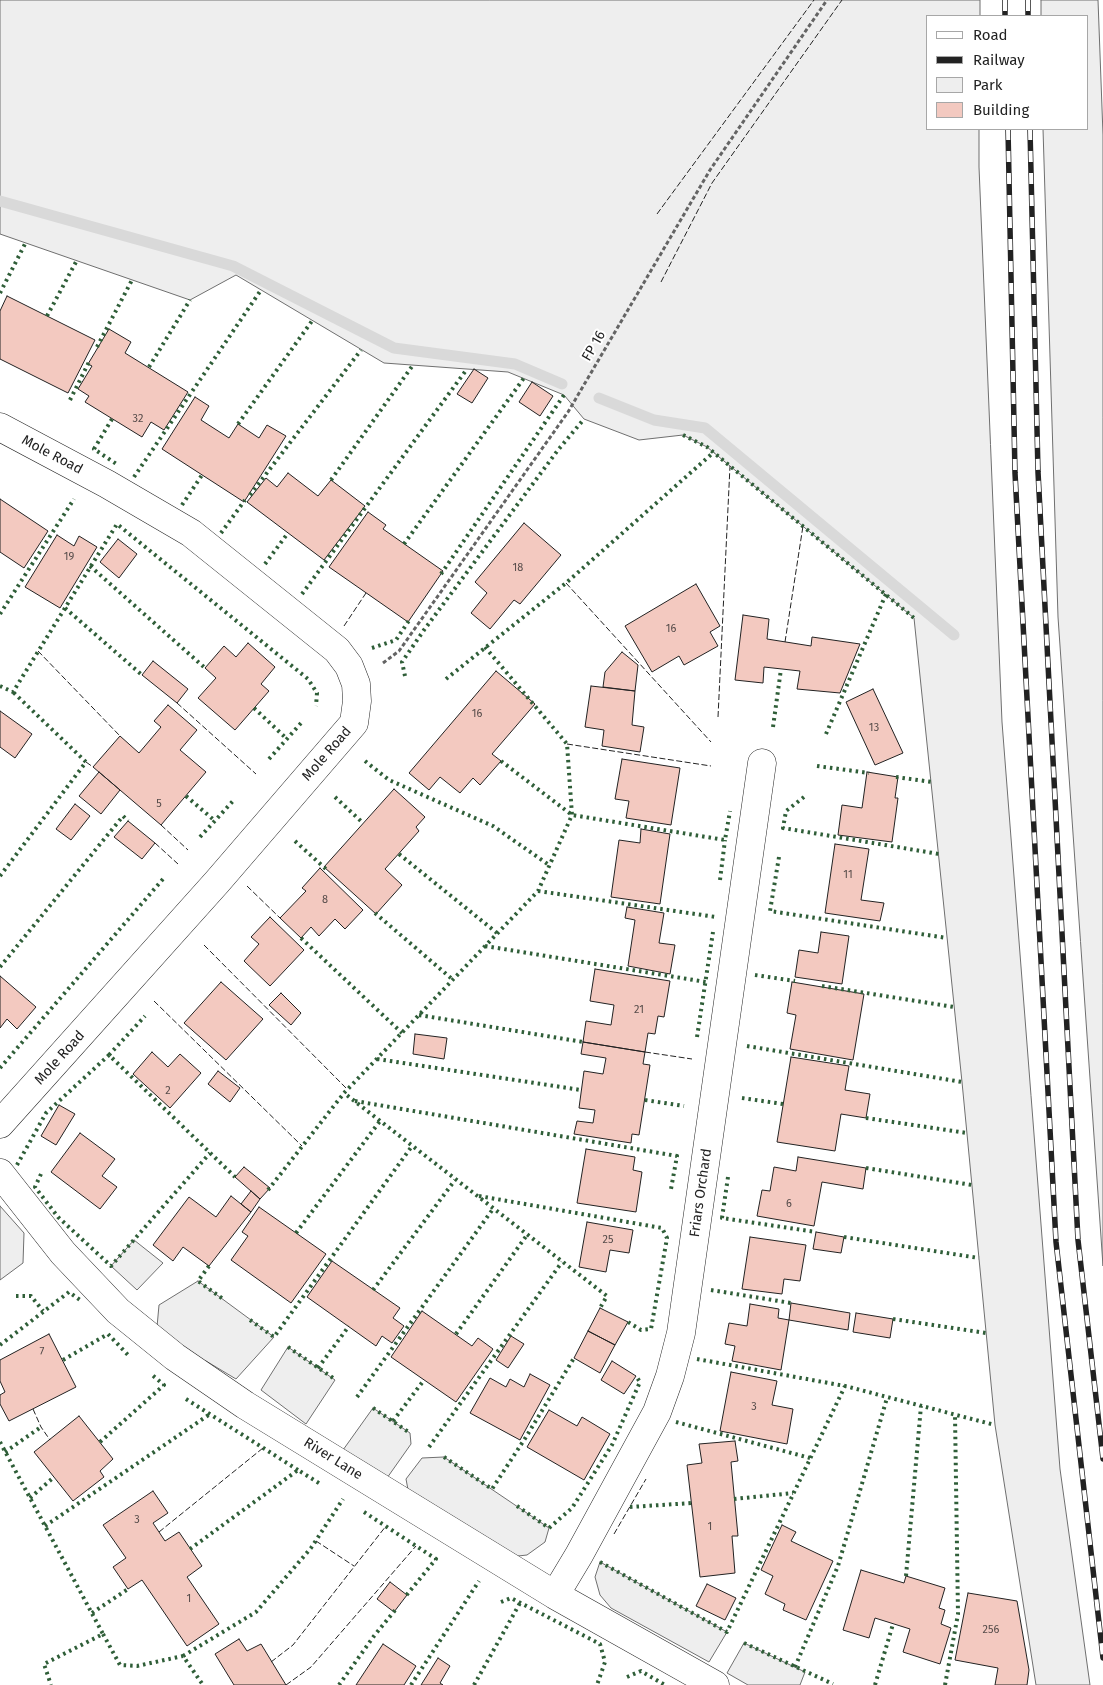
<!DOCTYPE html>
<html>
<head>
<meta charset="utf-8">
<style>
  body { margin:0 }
  #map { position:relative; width:1103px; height:1685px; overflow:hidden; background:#fff; font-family:"Fira Sans",sans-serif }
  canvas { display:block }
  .legend { position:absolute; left:926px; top:15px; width:162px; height:115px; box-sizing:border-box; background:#fff; border:1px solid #a7a7a7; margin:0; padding:6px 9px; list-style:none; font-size:15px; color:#222 }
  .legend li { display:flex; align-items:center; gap:10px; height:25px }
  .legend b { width:25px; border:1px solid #a7a7a7 }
</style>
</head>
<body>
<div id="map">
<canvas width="1103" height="1685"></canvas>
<ul class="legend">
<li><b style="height:6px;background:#fff"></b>Road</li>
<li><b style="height:6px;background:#222"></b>Railway</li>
<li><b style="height:14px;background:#eee"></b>Park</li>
<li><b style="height:14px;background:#f3c9c0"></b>Building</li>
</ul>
</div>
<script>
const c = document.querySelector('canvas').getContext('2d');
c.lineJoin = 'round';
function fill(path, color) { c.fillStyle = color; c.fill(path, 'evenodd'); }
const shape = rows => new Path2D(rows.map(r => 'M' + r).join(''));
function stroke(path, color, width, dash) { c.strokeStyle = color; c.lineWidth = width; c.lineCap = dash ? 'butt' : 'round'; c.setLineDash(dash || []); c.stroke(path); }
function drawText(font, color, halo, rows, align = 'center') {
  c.font = font + ' "Fira Sans",sans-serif'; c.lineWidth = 4; c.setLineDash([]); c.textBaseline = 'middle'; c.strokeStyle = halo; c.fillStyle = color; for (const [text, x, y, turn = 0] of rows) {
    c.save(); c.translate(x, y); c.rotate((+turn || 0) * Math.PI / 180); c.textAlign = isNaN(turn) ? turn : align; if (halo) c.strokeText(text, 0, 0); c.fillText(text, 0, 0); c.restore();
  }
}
const green = shape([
  [0,0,980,0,980,16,927,16,927,129,979,129,979,167,1002,722,1060,1469,1090,1685,1036,1685,995,1425,962,1082,914,618,707,447,683,435,639,440,584,419,564,395,508,372,384,363,236,275,190,300,0,234,0,0],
  [1041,0,1098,0,1103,135,1103,1266,1058,617,1043,129,1087,129,1087,16,1041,16,1041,0],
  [0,1206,24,1233,23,1263,0,1280,0,1206],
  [134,1240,163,1263,137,1290,111,1266,134,1240],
  [198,1281,274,1337,236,1379,206,1361,202,1363,157,1327,159,1305,198,1281],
  [288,1347,335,1380,306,1424,261,1390,288,1347],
  [373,1408,410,1433,411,1444,387,1478,343,1450,373,1408],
  [444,1457,549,1528,545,1542,527,1555,509,1557,409,1495,406,1479,422,1458,444,1457],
  [600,1562,727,1632,709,1662,611,1608,600,1595,595,1577,600,1562],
  [744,1643,805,1672,800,1685,748,1685,727,1673,744,1643]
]);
fill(green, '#eee');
stroke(green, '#6f6f6f', 1);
stroke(shape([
  [0,201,233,266,394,348,515,364,562,384],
  [599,398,654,420,705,428,954,635]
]), '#d9d9d9', 11);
const building = shape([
  [7,296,95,340,68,393,0,359,0,311,7,296],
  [109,329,131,342,125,353,188,392,164,430,151,422,142,437,85,402,89,396,78,389,92,366,88,364,109,329],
  [474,369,488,378,472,403,457,394,474,369],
  [532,382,553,396,540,416,519,402,532,382],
  [195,397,209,406,201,420,229,438,238,424,259,438,267,425,286,436,244,502,162,449,195,397],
  [288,473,318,496,331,480,365,506,324,560,247,502,266,478,277,487,288,473],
  [0,499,48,531,24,568,0,552,0,499],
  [368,512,386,525,383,529,443,571,408,622,329,567,368,512],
  [524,523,561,555,520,604,514,600,490,629,471,613,487,593,475,582,524,523],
  [57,535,74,546,79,536,97,547,60,608,25,587,57,535],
  [118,539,137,554,119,578,100,562,118,539],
  [696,584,720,626,710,632,718,646,684,665,679,656,652,672,625,626,696,584],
  [743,615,769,619,767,639,811,646,812,637,860,644,840,693,797,689,800,671,764,667,763,683,735,680,743,615],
  [248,643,275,667,261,684,269,691,235,730,198,698,216,678,205,668,224,646,236,657,248,643],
  [622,652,638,665,635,691,603,687,605,672,622,652],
  [153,661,188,689,177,703,142,675,153,661],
  [496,671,535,704,492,754,501,761,480,785,473,778,460,793,440,777,429,790,409,773,496,671],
  [591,686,635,691,632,725,644,727,640,752,602,746,604,730,585,727,591,686],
  [873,689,903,753,875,765,846,702,873,689],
  [168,705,197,730,180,750,206,772,161,825,93,767,120,736,139,753,161,727,154,721,168,705],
  [0,711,32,734,15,758,0,747,0,711],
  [622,759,680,768,671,825,626,818,629,801,615,799,622,759],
  [99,772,120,790,101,814,79,796,99,772],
  [867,772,898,777,895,798,898,798,892,842,838,835,842,805,862,808,867,772],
  [394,789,425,817,416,827,419,831,385,869,402,885,376,914,324,867,394,789],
  [75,804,90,816,71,840,56,829,75,804],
  [128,821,155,843,142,859,114,837,128,821],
  [641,829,670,834,660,904,611,897,619,840,640,843,641,829],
  [835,844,869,849,861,900,884,903,880,921,825,913,835,844],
  [320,868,363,910,345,929,335,919,319,936,311,927,301,938,280,918,306,891,302,888,320,868],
  [627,907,664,913,659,943,675,945,670,974,628,966,635,920,625,918,627,907],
  [270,917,304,950,270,986,244,961,259,944,251,937,270,917],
  [821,932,849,936,842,984,795,977,799,950,818,953,821,932],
  [595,969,670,981,664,1017,658,1016,655,1034,648,1033,645,1052,583,1042,586,1021,611,1025,614,1005,590,1001,595,969],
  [0,976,36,1007,17,1029,7,1019,0,1028,0,976],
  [221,982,263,1019,226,1060,184,1023,221,982],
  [792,982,864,994,853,1060,790,1049,796,1015,787,1013,792,982],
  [281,993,301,1013,291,1025,269,1005,281,993],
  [415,1034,447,1038,444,1059,413,1054,415,1034],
  [583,1042,645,1052,643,1064,650,1065,639,1135,632,1134,631,1143,574,1134,577,1121,593,1123,595,1110,579,1108,584,1071,603,1074,606,1058,581,1054,583,1042],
  [152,1052,168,1067,180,1054,201,1073,170,1108,133,1074,152,1052],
  [791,1057,849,1066,845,1090,870,1094,866,1118,841,1114,835,1151,777,1142,791,1057],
  [218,1071,240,1088,230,1102,208,1084,218,1071],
  [59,1105,75,1114,56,1145,41,1136,59,1105],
  [80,1133,115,1159,102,1176,117,1187,100,1209,51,1172,80,1133],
  [586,1149,635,1157,633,1170,642,1172,636,1212,577,1203,586,1149],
  [798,1157,866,1168,863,1189,822,1182,814,1226,757,1216,762,1190,770,1191,774,1167,796,1171,798,1157],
  [244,1167,270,1188,260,1199,235,1177,244,1167],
  [251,1191,260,1199,251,1212,241,1204,251,1191],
  [231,1196,251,1212,209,1266,183,1247,173,1261,153,1245,189,1197,216,1217,231,1196],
  [259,1207,326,1254,291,1303,231,1260,248,1236,242,1232,259,1207],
  [587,1222,633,1230,629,1253,610,1250,606,1272,579,1267,587,1222],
  [816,1232,844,1237,841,1253,813,1249,816,1232],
  [750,1237,806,1245,800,1281,784,1279,782,1294,742,1289,750,1237],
  [332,1261,400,1308,393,1318,404,1326,392,1343,382,1336,376,1346,307,1297,332,1261],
  [791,1303,850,1313,848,1330,789,1320,791,1303],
  [750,1304,779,1309,778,1318,789,1320,781,1370,732,1361,735,1346,725,1344,729,1323,747,1326,750,1304],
  [600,1308,628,1322,615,1345,588,1331,600,1308],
  [422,1311,472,1346,478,1338,493,1349,456,1402,391,1357,422,1311],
  [856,1313,893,1319,890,1338,853,1332,856,1313],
  [588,1331,615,1345,600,1373,574,1358,588,1331],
  [49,1334,76,1387,9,1421,0,1404,0,1395,5,1392,0,1381,0,1360,49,1334],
  [511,1336,524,1344,508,1368,496,1360,511,1336],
  [612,1361,636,1376,624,1394,601,1380,612,1361],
  [731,1372,777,1381,772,1405,793,1409,787,1444,720,1431,731,1372],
  [530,1374,550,1385,520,1440,470,1413,490,1378,506,1387,510,1379,524,1387,530,1374],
  [549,1410,577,1426,582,1417,610,1434,584,1480,527,1447,549,1410],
  [79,1416,113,1459,100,1471,104,1477,73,1501,34,1452,79,1416],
  [735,1441,738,1461,731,1462,738,1536,732,1536,735,1573,700,1577,687,1465,702,1463,699,1444,735,1441],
  [153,1491,168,1513,153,1523,165,1541,179,1532,202,1566,187,1577,219,1624,187,1646,142,1580,128,1589,113,1567,126,1558,103,1525,153,1491],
  [782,1525,796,1532,791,1541,833,1561,806,1620,783,1610,785,1604,765,1594,773,1576,761,1570,782,1525],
  [861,1570,904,1583,906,1576,945,1588,939,1608,945,1610,941,1624,951,1628,940,1664,903,1652,910,1629,875,1618,869,1638,843,1630,861,1570],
  [390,1582,407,1595,394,1612,377,1599,390,1582],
  [707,1584,736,1598,725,1620,696,1606,707,1584],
  [968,1593,1017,1601,1029,1670,1027,1685,995,1685,998,1668,955,1660,968,1593],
  [239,1639,247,1651,261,1644,286,1685,234,1685,215,1654,239,1639],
  [383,1644,416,1666,404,1685,356,1685,383,1644],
  [438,1658,450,1666,440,1683,443,1685,421,1685,438,1658]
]);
fill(building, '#f3c9c0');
stroke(building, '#222', 1);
const street = shape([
  [0,427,107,484,191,533,337,650,349,666,356,684,357,701,354,723,217,882,0,1124],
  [0,1173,63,1253,118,1311,175,1357,245,1405,555,1595,715,1685],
  [555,1595,579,1555,657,1412,670,1376,681,1333,762,763]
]);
stroke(street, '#222', 29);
stroke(shape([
  [383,663,399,651,568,412,710,170,827,0]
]), '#646464', 3, [4, 2.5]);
stroke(street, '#fff', 28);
const rail = shape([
  [1005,0,1005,16],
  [1028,0,1028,16],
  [1008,129,1015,473,1056,1242,1103,1658],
  [1030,129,1038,472,1078,1240,1103,1459]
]);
stroke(rail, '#222', 5.5);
stroke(rail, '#fff', 4, [11]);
stroke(shape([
  [0,293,26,242],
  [47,316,77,260],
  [97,347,132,280],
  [149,367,190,300],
  [70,400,89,362],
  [112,419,94,449,118,465],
  [238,424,312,321],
  [683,435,707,447,914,618],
  [134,477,261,290],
  [331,480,413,365],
  [250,495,361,350],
  [182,505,202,475],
  [221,533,245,500],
  [404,544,524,378],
  [265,564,288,533],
  [90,566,205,668],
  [441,574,564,395],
  [302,594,467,369],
  [65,608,142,675],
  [0,614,74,499],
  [485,647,567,744,572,815,538,891,344,1093,607,1296,600,1308],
  [372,648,396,640,410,619],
  [405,676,402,662,424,630,558,450,584,419],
  [446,679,566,583,714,452],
  [0,686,13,692,117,524,308,679,317,693,316,706],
  [254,708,287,739],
  [773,727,781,669],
  [826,734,886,594],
  [269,759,302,722],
  [365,761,389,780,493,826,549,865],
  [501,761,572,815,725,840,730,811],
  [817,766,869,773],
  [896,777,932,782],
  [186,796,215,821],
  [335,797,363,823],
  [804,797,786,811,783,828,939,854],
  [200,837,233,801],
  [295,841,327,870],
  [399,854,497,933],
  [779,857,770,911,947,938],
  [0,876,86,762,13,692],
  [720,880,725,840],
  [538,891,716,917],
  [375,913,452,979],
  [301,938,402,1033],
  [485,946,706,982],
  [0,967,123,816,128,821],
  [755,975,795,981],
  [822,986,954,1007],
  [419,1015,583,1042],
  [697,1037,713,932],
  [747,1046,962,1082],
  [109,1055,145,1016],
  [377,1059,581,1090],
  [0,1068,163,879],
  [742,1098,783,1104],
  [645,1100,684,1106],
  [355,1101,677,1156,671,1189],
  [866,1118,967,1133],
  [17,1165,46,1113,109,1055,235,1177],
  [866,1168,972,1185],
  [41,1174,35,1187,58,1217,111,1266,210,1153],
  [728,1177,722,1218,816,1232],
  [268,1190,344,1093],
  [479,1196,662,1228,667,1238,651,1329,641,1330,628,1322],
  [296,1233,380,1121],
  [844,1237,979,1258],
  [209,1266,198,1281,223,1299],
  [373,1290,455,1180],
  [711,1290,791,1303],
  [16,1296,31,1296,43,1311],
  [893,1319,986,1333],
  [250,1320,274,1337,412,1146],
  [456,1334,527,1235],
  [0,1345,69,1292,80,1300],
  [288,1347,336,1380],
  [697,1359,845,1386,995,1425],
  [63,1360,108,1334,128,1355],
  [318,1368,349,1326],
  [357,1397,493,1209],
  [186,1399,298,1470],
  [373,1408,410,1433],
  [393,1421,424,1380],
  [676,1422,810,1458],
  [0,1442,103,1634,44,1664,51,1685],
  [100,1442,164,1385,151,1374],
  [429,1447,562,1262],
  [5,1452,41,1427],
  [444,1457,492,1489,526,1437,574,1358],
  [30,1498,54,1477],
  [734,1499,793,1493],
  [517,1506,549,1528,572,1508,612,1445,640,1382,636,1376],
  [630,1507,692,1503],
  [364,1512,436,1559,405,1597],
  [45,1526,210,1414],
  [190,1549,298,1470,322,1485],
  [600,1562,727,1632,845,1386],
  [906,1576,921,1406],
  [501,1602,511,1598,600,1644,605,1662,597,1685],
  [92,1613,128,1589],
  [103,1634,120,1665,137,1666,183,1656,203,1685],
  [744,1643,833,1684],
  [183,1656,256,1612,311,1548,343,1499],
  [795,1667,838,1566,887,1398],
  [627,1677,641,1671,665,1685],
  [339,1685,374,1636,396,1609],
  [411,1685,479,1581],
  [474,1685,520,1603],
  [875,1685,893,1624],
  [945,1685,958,1614,955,1415]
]), '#2f5e38', 4, [2.5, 4]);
stroke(shape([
  [657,214,814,0],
  [661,282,712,183,842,0],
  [566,583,711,742],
  [344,626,366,593],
  [785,642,803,526],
  [38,651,120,736],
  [177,703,256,774],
  [718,717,730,466],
  [567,744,711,766],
  [86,762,93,767],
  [161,825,188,850],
  [155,843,178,864],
  [247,886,280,918],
  [204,945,347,1089],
  [154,1001,302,1146],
  [645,1052,692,1059],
  [33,1409,41,1427,50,1440],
  [159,1532,263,1448],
  [614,1534,646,1479],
  [316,1541,354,1566],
  [271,1662,293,1645,386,1526],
  [286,1685,311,1667,416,1546]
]), '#222', 1, [6, 2.5]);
drawText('11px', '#564c4a', null, [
  ["32",138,419],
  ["19",69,557],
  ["18",518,568],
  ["16",671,629],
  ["16",477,714],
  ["13",874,728],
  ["5",159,804],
  ["11",848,875],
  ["8",325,900],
  ["21",639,1010],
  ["2",168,1091],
  ["6",789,1204],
  ["25",608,1240],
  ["7",42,1352],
  ["3",754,1407],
  ["3",137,1520],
  ["1",710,1527],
  ["1",189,1599],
  ["256",991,1630]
]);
drawText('14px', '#222', '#fff', [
  ["FP 16",594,346,-60],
  ["Mole Road",52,455,28],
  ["Mole Road",327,754,-49],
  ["Mole Road",60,1058,-48],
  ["Friars Orchard",701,1193,-82],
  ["River Lane",333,1459,32]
]);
</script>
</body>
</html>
